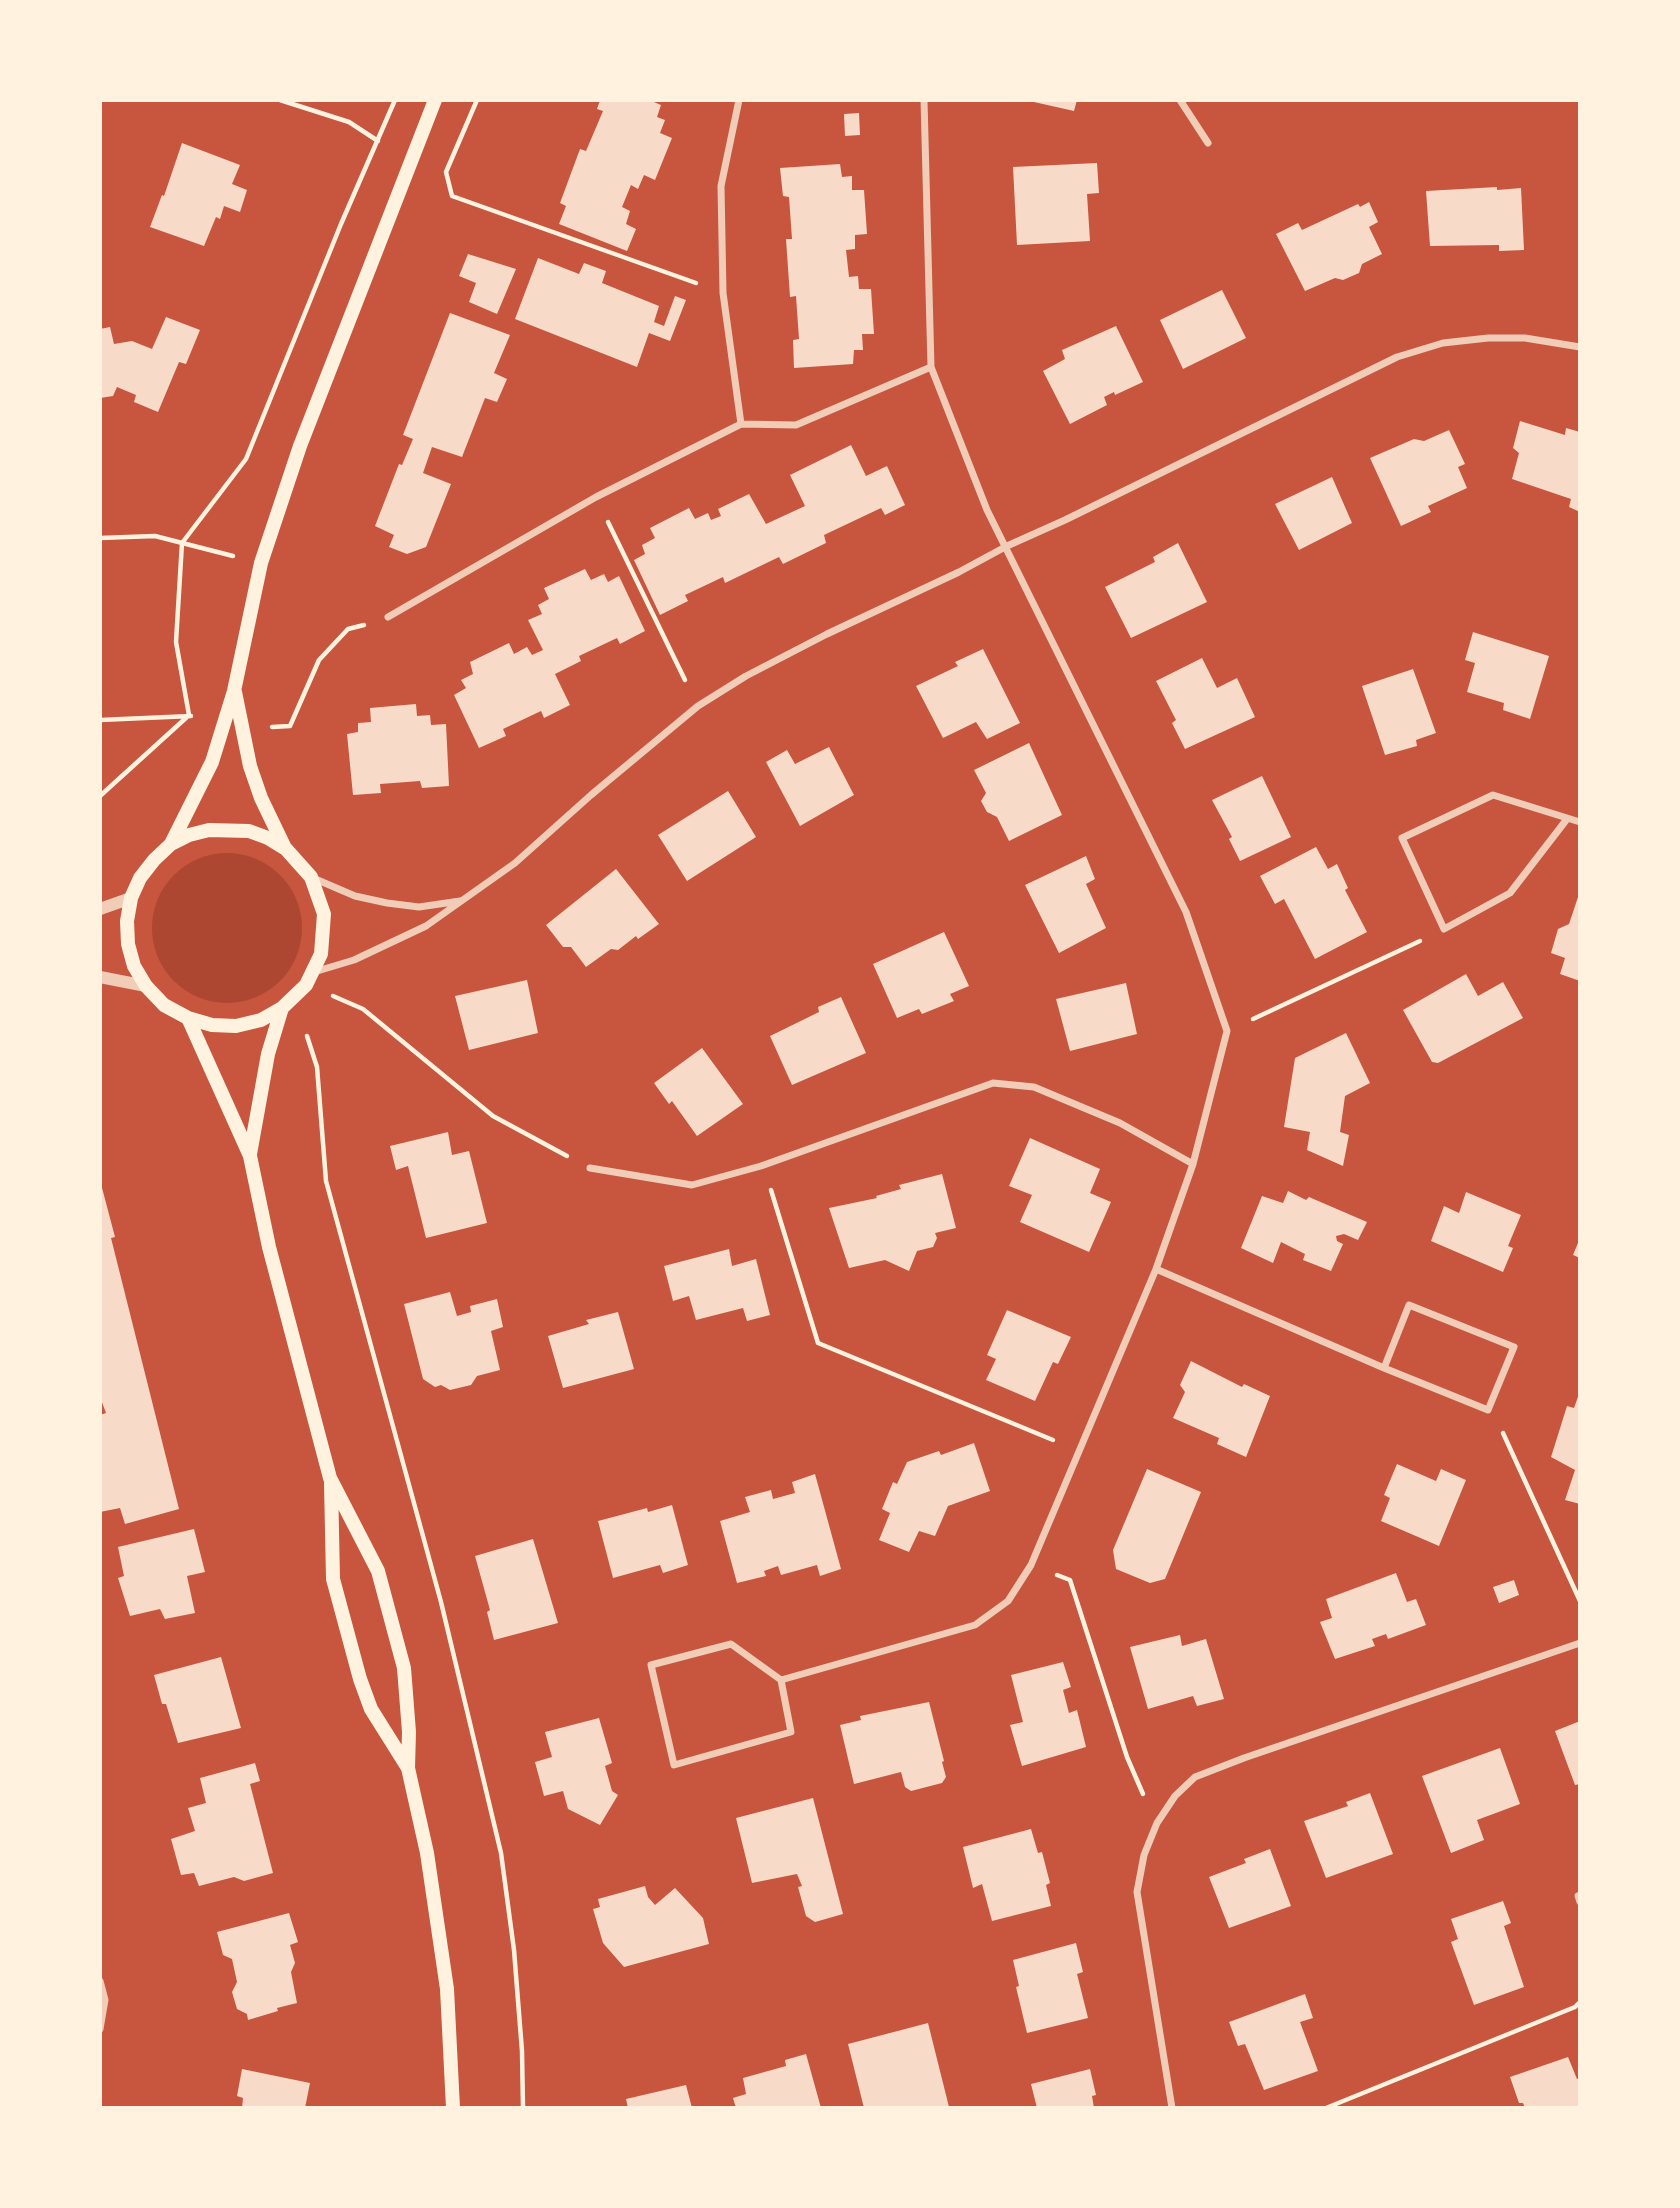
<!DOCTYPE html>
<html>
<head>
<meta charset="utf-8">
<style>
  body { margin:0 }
  #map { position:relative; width:1680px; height:2208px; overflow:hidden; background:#c8553d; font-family:"Crimson Pro",serif }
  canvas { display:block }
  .frame { position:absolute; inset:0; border:102px solid #fff3e0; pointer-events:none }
</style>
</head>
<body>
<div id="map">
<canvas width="1680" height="2208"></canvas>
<div class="frame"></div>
</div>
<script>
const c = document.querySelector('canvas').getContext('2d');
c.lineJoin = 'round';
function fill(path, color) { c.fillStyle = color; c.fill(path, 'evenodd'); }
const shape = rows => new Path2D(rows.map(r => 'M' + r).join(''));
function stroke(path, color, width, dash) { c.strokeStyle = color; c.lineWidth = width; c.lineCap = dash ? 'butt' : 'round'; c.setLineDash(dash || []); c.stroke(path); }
fill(shape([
  '152 928a75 75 0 1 1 150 0a75 75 0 1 1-150 0Z'
]), '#ae4732');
fill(shape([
  [600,100,649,100,661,105,657,117,665,120,660,133,672,138,655,180,644,175,638,189,631,185,622,207,630,211,626,224,636,229,627,251,559,224,566,206,560,203,580,149,586,151,603,111,597,109],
  [1025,100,1077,100,1074,111],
  [859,113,860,135,845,136,844,114],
  [182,143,240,165,232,184,247,190,240,212,224,206,220,219,216,217,204,246,150,227,162,195,164,196],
  [1097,163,1099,193,1087,194,1090,241,1017,245,1013,167],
  [840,164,842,177,852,176,852,190,864,190,867,234,855,235,855,249,846,250,849,277,858,276,859,289,871,289,874,334,862,334,863,350,854,350,853,364,794,368,793,340,799,339,796,296,790,297,786,239,792,239,789,197,783,196,780,168],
  [1497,187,1497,190,1521,188,1524,250,1499,251,1499,245,1430,246,1426,191],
  [1369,202,1378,222,1369,227,1382,254,1362,264,1359,273,1343,280,1335,278,1305,291,1276,234,1298,223,1302,230,1358,204,1360,207],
  [468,254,516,269,497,314,469,302,476,283,459,276],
  [538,258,579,274,584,263,606,271,602,283,659,306,654,322,664,326,675,296,686,300,670,341,649,333,637,367,515,319],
  [1222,290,1246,338,1183,369,1160,320],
  [450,313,510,335,494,373,507,379,497,402,485,398,462,457,432,447,423,473,451,484,426,547,407,554,389,547,394,535,375,526,399,464,402,465,413,439,403,435],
  [166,317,200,330,186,364,179,362,158,412,134,402,136,395,117,387,113,396,100,398,100,329,110,327,114,344,132,341,152,349],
  [1116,326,1143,382,1115,395,1114,392,1104,397,1107,405,1070,424,1043,371,1065,359,1062,350],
  [1520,421,1565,435,1566,428,1580,432,1580,512,1569,507,1571,499,1512,479,1519,453,1513,448],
  [1449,430,1465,464,1458,467,1467,488,1428,506,1431,512,1401,526,1370,458,1414,439,1424,441],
  [851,445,866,476,887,466,905,505,885,515,881,508,824,535,826,543,783,564,779,557,725,583,723,577,685,595,688,601,660,615,634,560,645,554,642,545,655,538,650,528,689,508,695,519,708,513,711,520,721,516,718,509,749,494,766,524,805,506,790,475],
  [1332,477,1352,523,1299,550,1275,504],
  [1178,543,1207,602,1131,638,1105,587,1155,562,1153,557],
  [585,569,591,580,604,574,608,582,619,576,645,631,620,644,617,638,579,656,581,661,555,674,570,705,544,718,541,711,503,729,506,736,479,748,454,695,466,688,461,680,473,674,470,662,509,643,514,654,527,647,532,655,543,650,528,620,542,614,538,605,549,599,544,588],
  [1473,632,1549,656,1530,719,1503,710,1504,703,1467,692,1475,663,1465,660],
  [983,649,1020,723,987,739,976,722,943,738,916,686,958,666,955,662],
  [1202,658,1217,688,1237,678,1255,717,1185,749,1172,723,1176,720,1156,681],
  [1413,669,1436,733,1416,740,1417,746,1385,755,1362,686],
  [416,704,417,716,430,715,431,725,446,724,449,786,422,788,420,781,380,784,381,793,353,795,347,734,358,732,358,723,371,722,370,708],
  [1029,743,1062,815,1009,841,997,817,987,812,981,801,986,793,974,770],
  [829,747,854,795,800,826,766,762,787,750,795,764],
  [1262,776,1291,837,1240,861,1229,839,1232,837,1212,800],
  [728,791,756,837,687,881,658,835],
  [1316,847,1328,869,1337,864,1348,888,1345,890,1367,932,1315,959,1284,899,1275,904,1260,876],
  [1086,856,1095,879,1086,884,1106,928,1059,953,1025,885],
  [616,869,659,924,638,939,636,936,618,950,611,949,586,967,571,947,563,947,546,925],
  [1580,891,1580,981,1560,974,1565,958,1551,953,1558,929,1569,924],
  [944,932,969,986,950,994,954,1001,922,1014,919,1009,897,1018,873,964],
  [1466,974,1478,996,1503,982,1523,1018,1438,1063,1432,1062,1403,1010],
  [527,980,538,1033,469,1050,455,996],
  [1126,983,1137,1034,1070,1051,1056,999],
  [841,997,866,1053,792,1085,770,1036,819,1012,818,1007],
  [1346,1033,1370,1083,1345,1096,1340,1132,1349,1135,1343,1166,1307,1150,1310,1132,1284,1127,1295,1058],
  [702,1048,743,1104,697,1136,672,1101,669,1104,654,1083],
  [448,1132,452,1155,469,1151,487,1223,426,1238,408,1166,396,1170,390,1146],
  [1030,1138,1100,1169,1090,1193,1111,1202,1089,1252,1020,1222,1032,1195,1009,1186],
  [942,1174,956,1228,935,1233,937,1238,933,1247,917,1251,909,1271,885,1260,849,1268,829,1208,877,1198,876,1196,901,1189,899,1185],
  [101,1184,115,1237,111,1238,179,1509,125,1524,120,1508,100,1512,100,1434,102,1433,100,1415,106,1413,100,1397],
  [1288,1191,1306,1200,1309,1197,1367,1222,1358,1240,1344,1234,1336,1236,1337,1241,1343,1244,1331,1271,1303,1260,1305,1254,1281,1242,1273,1263,1241,1248,1262,1196,1283,1203],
  [1466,1192,1521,1215,1508,1246,1513,1248,1503,1272,1431,1241,1444,1206,1459,1213],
  [1580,1238,1580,1258,1573,1255],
  [729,1249,732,1266,756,1259,770,1315,747,1321,743,1308,696,1320,689,1296,673,1301,664,1266],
  [450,1292,457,1316,471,1312,470,1306,497,1299,503,1327,491,1331,500,1370,477,1376,471,1385,450,1390,441,1385,435,1387,423,1379,404,1304],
  [1007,1310,1071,1337,1058,1364,1053,1362,1035,1401,986,1380,996,1359,987,1355],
  [618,1312,634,1369,563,1388,548,1336,589,1324,586,1320],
  [1191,1361,1242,1387,1244,1384,1270,1396,1246,1457,1217,1444,1219,1438,1173,1418,1185,1392,1180,1385],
  [1580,1391,1580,1504,1565,1500,1575,1470,1551,1457,1567,1406,1574,1408],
  [974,1443,990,1491,948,1506,935,1536,919,1531,909,1552,879,1540,890,1513,882,1509,893,1482,897,1484,907,1462,939,1451,941,1455],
  [1397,1464,1436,1481,1441,1469,1466,1480,1439,1546,1381,1521,1390,1498,1384,1495],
  [1147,1469,1201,1492,1165,1579,1150,1583,1116,1569,1113,1550],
  [815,1474,841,1569,820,1576,817,1565,781,1575,778,1566,764,1571,766,1576,737,1583,720,1521,750,1512,745,1497,771,1490,773,1499,795,1493,792,1482],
  [672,1505,688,1565,663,1573,660,1565,613,1578,598,1521,647,1508,648,1512],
  [194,1529,205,1572,187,1576,195,1613,165,1619,160,1609,130,1616,118,1578,124,1576,118,1547],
  [533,1539,558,1623,494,1640,487,1612,490,1610,475,1556],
  [1396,1573,1407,1602,1416,1599,1426,1625,1388,1639,1386,1634,1372,1639,1375,1646,1335,1659,1320,1622,1332,1618,1326,1599],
  [1514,1580,1519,1595,1499,1603,1493,1587],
  [1180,1635,1182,1646,1206,1639,1224,1699,1197,1706,1193,1696,1148,1709,1130,1647],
  [221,1657,241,1728,178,1743,166,1704,162,1704,154,1675],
  [1063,1662,1071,1687,1063,1690,1069,1713,1077,1710,1086,1747,1022,1766,1010,1725,1023,1722,1011,1675],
  [929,1702,944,1761,942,1762,946,1777,942,1783,911,1791,905,1787,901,1772,854,1784,840,1725,861,1720,860,1716],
  [599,1718,612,1763,605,1766,612,1791,618,1795,600,1825,568,1809,563,1791,544,1796,535,1762,552,1757,545,1732],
  [1580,1721,1580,1784,1575,1785,1555,1731],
  [1500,1748,1520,1804,1477,1820,1484,1840,1451,1853,1422,1776],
  [255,1763,260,1781,250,1784,273,1873,244,1881,234,1877,199,1886,194,1873,181,1875,171,1839,195,1831,188,1808,206,1803,200,1778],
  [1370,1793,1393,1854,1326,1878,1304,1821,1348,1806,1346,1802],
  [813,1798,843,1914,815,1922,806,1916,798,1887,802,1886,797,1874,752,1883,736,1818],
  [1031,1829,1038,1853,1042,1852,1050,1883,1046,1885,1051,1906,992,1921,982,1884,973,1888,963,1847],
  [1270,1849,1291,1906,1229,1928,1209,1877,1246,1863,1244,1859],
  [645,1886,648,1897,655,1905,675,1888,703,1918,709,1944,624,1967,603,1943,593,1909,600,1907,598,1899],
  [1503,1901,1511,1923,1504,1926,1524,1987,1474,2005,1451,1942,1458,1939,1451,1919],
  [289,1913,298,1942,290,1945,295,1963,291,1972,297,2003,277,2008,278,2011,248,2020,247,2014,237,2009,232,1992,237,1982,232,1959,223,1955,217,1932],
  [1076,1943,1083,1972,1077,1974,1088,2018,1027,2033,1016,1987,1019,1986,1013,1960],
  [1305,1994,1313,2018,1300,2022,1318,2071,1264,2090,1245,2044,1238,2046,1229,2022],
  [928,2023,949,2107,864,2108,848,2044],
  [806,2054,821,2108,736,2108,733,2098,746,2094,743,2078,786,2066,785,2060],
  [1568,2057,1577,2079,1580,2078,1580,2108,1525,2108,1523,2103,1519,2103,1510,2077],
  [242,2069,310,2083,305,2108,242,2108,243,2098,237,2096],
  [1090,2069,1096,2095,1092,2096,1094,2108,1037,2108,1031,2084],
  [686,2085,692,2108,628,2108,626,2099]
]), '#f7dbc8');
stroke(shape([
  [280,100,349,122,378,141],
  [477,100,446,172,452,196,696,283],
  [608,522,685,680],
  [100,538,155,536,233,556],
  [189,715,176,642,182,543,246,459,341,224,395,100],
  [100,720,191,716],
  [272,727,290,726,319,660,348,629,364,625],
  [100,796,187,717],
  [333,996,363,1009,493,1116,567,1156],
  [1253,1019,1420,941],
  [307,1036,317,1067,326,1181,441,1602,501,1853,514,1950,522,2051,523,2108],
  [771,1190,818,1343,1053,1440],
  [1503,1433,1580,1601],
  [1057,1575,1070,1580,1127,1757,1143,1794],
  [1326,2108,1575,2007,1580,2002]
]), '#fff3e0', 4.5);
stroke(shape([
  [739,100,721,186,723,293,741,424],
  [1180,100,1208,143],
  [388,617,596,497,741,424,796,425,931,367],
  [1567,819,1510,893,1444,929,1402,838,1493,795,1580,822],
  [313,878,355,896,387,903,419,907,460,901],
  [314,972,354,960,426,926,515,863,591,795,698,706,746,676,827,634,959,572,1007,546,1065,520,1397,357,1443,343,1488,338,1525,338,1580,347],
  [590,1168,692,1185,761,1166,993,1083,1034,1087,1120,1123,1193,1164],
  [1156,1269,1384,1368,1488,1410,1514,1347,1409,1305,1384,1368],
  [781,1680,791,1732,674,1765,651,1665,731,1644,781,1680,975,1625,1008,1601,1031,1565,1156,1269,1193,1164,1227,1031,1186,912,987,510,931,367,924,100],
  [1580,1895,1578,1896,1580,1902],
  [100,1981,105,2000,100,2029],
  [1172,2108,1137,1892,1144,1855,1157,1823,1175,1796,1195,1777,1244,1758,1580,1643]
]), '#f1ccb7', 7);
stroke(shape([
  [100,909,131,898],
  [100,977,146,986]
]), '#f1ccb7', 12);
stroke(shape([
  [235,692,250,766,261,798,285,848],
  [171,844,189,835,209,830,249,831,268,838,286,849,311,877,324,914,321,954,306,985,282,1008,261,1020,236,1026,212,1025,188,1018,164,1005,146,986,134,966,128,944,127,921,131,898,140,878,154,860,171,844,212,762,234,691,261,563,300,446,435,100],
  [188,1018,250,1156,269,1247,330,1478,378,1571,404,1668,409,1732,408,1768,427,1853,447,1989,453,2108],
  [250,1154,268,1054,282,1008],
  [331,1483,333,1579,360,1679,371,1709,408,1768]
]), '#fff3e0', 14);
</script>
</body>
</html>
